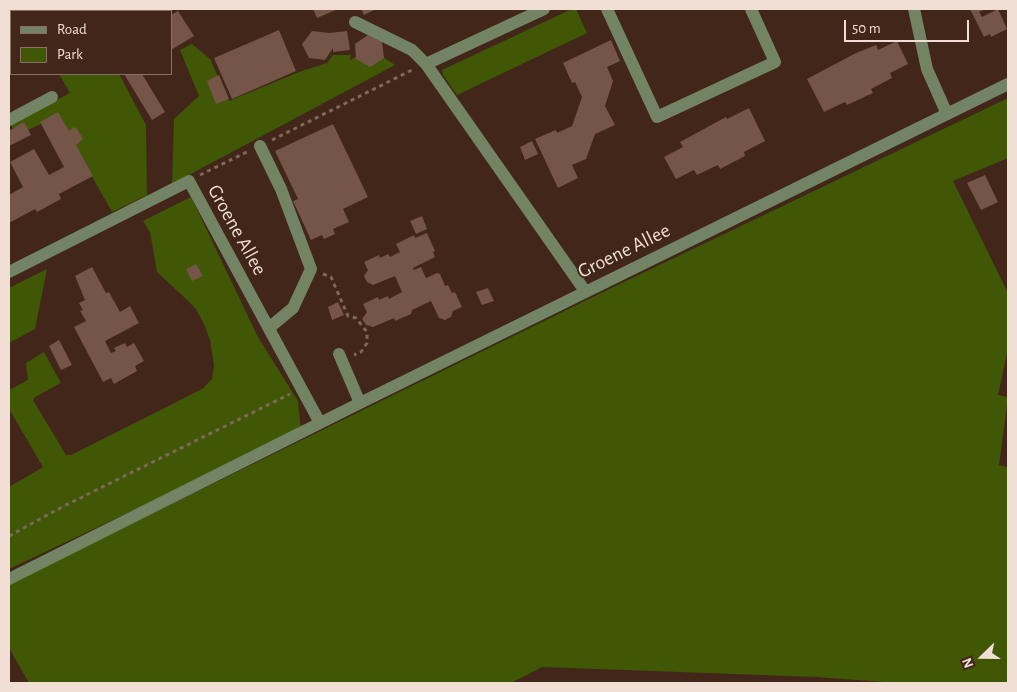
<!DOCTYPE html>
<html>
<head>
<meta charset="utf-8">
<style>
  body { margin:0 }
  #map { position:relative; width:1017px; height:692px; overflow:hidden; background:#412619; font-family:"Alegreya Sans",sans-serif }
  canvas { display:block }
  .frame { position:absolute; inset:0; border:10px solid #f1ded5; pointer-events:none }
  .legend { position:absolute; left:10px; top:10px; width:162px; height:65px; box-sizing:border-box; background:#412619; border:1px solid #877064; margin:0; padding:6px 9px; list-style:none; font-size:15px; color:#f1ded5 }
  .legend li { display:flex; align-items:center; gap:10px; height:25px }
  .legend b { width:25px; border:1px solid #877064 }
  .north { position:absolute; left:957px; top:632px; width:50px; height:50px; -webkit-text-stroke:4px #412619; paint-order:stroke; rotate:248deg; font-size:14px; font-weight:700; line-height:20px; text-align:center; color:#f1ded5 }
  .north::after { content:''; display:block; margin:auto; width:18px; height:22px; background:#f1ded5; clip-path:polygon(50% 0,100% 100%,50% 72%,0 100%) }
  .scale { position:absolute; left:844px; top:20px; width:125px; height:22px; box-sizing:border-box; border:2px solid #f1ded5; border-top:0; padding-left:6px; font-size:15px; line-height:18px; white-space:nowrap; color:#f1ded5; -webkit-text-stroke:4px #412619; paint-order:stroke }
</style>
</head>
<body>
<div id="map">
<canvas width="1017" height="692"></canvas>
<div class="frame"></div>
<ul class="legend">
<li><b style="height:6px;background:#728463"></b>Road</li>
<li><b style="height:14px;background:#405706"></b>Park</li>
</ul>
<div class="north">N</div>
<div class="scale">50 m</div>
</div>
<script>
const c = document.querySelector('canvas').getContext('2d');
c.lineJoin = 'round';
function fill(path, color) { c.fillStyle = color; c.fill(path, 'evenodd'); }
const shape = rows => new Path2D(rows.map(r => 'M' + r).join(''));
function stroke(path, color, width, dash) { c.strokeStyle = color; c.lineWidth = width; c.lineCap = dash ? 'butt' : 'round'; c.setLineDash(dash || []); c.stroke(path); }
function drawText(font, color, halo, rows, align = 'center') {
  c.font = font + ' "Alegreya Sans",sans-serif'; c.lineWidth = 4; c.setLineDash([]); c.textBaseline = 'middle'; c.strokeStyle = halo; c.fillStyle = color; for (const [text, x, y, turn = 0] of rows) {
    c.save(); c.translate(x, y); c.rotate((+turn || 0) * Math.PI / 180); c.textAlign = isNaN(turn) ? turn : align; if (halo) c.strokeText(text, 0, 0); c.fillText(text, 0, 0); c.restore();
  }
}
fill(shape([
  [9,9,77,9,80,11,11,11,11,61,9,62],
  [572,9,576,9,587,33,457,95,443,75,442,70],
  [192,44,210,59,229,101,299,72,327,63,333,55,351,55,350,60,370,48,395,65,172,184,174,119,199,96,180,50],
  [59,74,119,74,146,125,147,195,112,212,58,116,17,135,10,124,70,93],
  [1008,98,1008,158,953,181,1008,293,1008,349,998,395,1008,397,999,465,1008,467,1008,683,898,683,816,677,542,667,511,683,29,683,9,648,9,584,599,294],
  [191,197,258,337,298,401,301,431,9,569,9,487,43,467,9,409,9,390,28,380,26,363,44,352,61,383,35,397,33,400,66,455,71,455,202,389,212,379,214,365,210,340,204,324,196,309,185,298,157,272,150,232,143,221],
  [47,269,35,329,9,343,9,288]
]), '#405706');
fill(shape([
  [313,9,338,9,317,18],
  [361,9,376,9,364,15],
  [970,9,985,9,979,12,982,17,998,9,1007,29,991,37,990,34,984,37],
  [178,11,194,36,171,50,171,15],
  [279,30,296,71,232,99,214,58],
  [312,31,329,33,347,31,350,50,333,52,333,48,325,60,309,58,302,44],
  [368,35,382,42,384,58,370,67,356,59,355,44],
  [611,40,620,61,607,67,613,81,605,106,615,125,595,134,586,159,572,165,578,178,558,188,535,139,556,130,557,133,572,126,582,97,575,82,572,83,563,63],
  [897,41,908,64,890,73,892,78,871,89,873,93,847,105,845,102,824,112,807,79,854,54,876,45,878,50],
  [124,74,142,74,165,112,152,120],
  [219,75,229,99,216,104,207,81],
  [749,108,765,141,744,152,745,156,720,169,718,165,697,175,694,170,676,179,664,157,683,147,680,142,726,117,727,119],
  [58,112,69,131,74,127,77,129,83,139,76,145,93,176,59,194,61,199,37,212,35,209,9,223,9,195,23,187,10,162,34,149,49,175,64,167,40,122],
  [24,122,31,135,9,146,9,131],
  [333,124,368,197,343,209,349,222,333,229,335,234,324,239,322,235,311,240,293,201,298,199,275,151],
  [532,141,538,154,525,160,520,147],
  [985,175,998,202,981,210,967,183],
  [422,216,427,229,416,234,410,221],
  [427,233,435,251,433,252,435,257,413,268,414,270,421,267,426,278,437,273,440,274,445,286,448,285,452,293,455,292,462,307,453,311,451,317,445,320,439,318,431,301,412,310,411,314,395,321,394,318,373,327,366,325,362,319,367,312,363,304,378,297,379,300,388,296,389,299,402,292,395,276,373,285,367,282,364,276,368,270,364,262,379,255,380,258,388,254,390,257,400,252,396,244,414,235,415,238],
  [196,264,203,276,192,281,186,269],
  [92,267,106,293,109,292,120,312,130,306,139,323,105,341,111,353,116,351,114,348,125,343,127,347,134,343,144,361,135,366,137,371,114,384,111,378,103,382,74,327,86,321,80,311,83,310,79,303,85,300,75,276],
  [488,288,494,301,482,305,476,292],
  [338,302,344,315,332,320,328,307],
  [59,340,72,365,61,370,49,346]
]), '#745547');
stroke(shape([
  [272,140,412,70],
  [200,175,249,151],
  [323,274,331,277,348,316,356,318,367,332,367,343,361,352,354,355],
  [9,536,62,507,290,394]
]), '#7f675b', 3, [4, 4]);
stroke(shape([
  [607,9,657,117,775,62,751,9],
  [914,9,927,69,947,114],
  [355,22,412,50,426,64,585,291],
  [426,64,544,9],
  [9,120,52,97],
  [260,146,281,189,311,269,293,308,270,327],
  [9,272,189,181,320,423],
  [339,354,360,403],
  [9,579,360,403,1008,84]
]), '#728463', 12);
drawText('20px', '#f1ded5', '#412619', [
  ["Groene Allee",237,230,61],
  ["Groene Allee",624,251,-26]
]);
</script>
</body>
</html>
